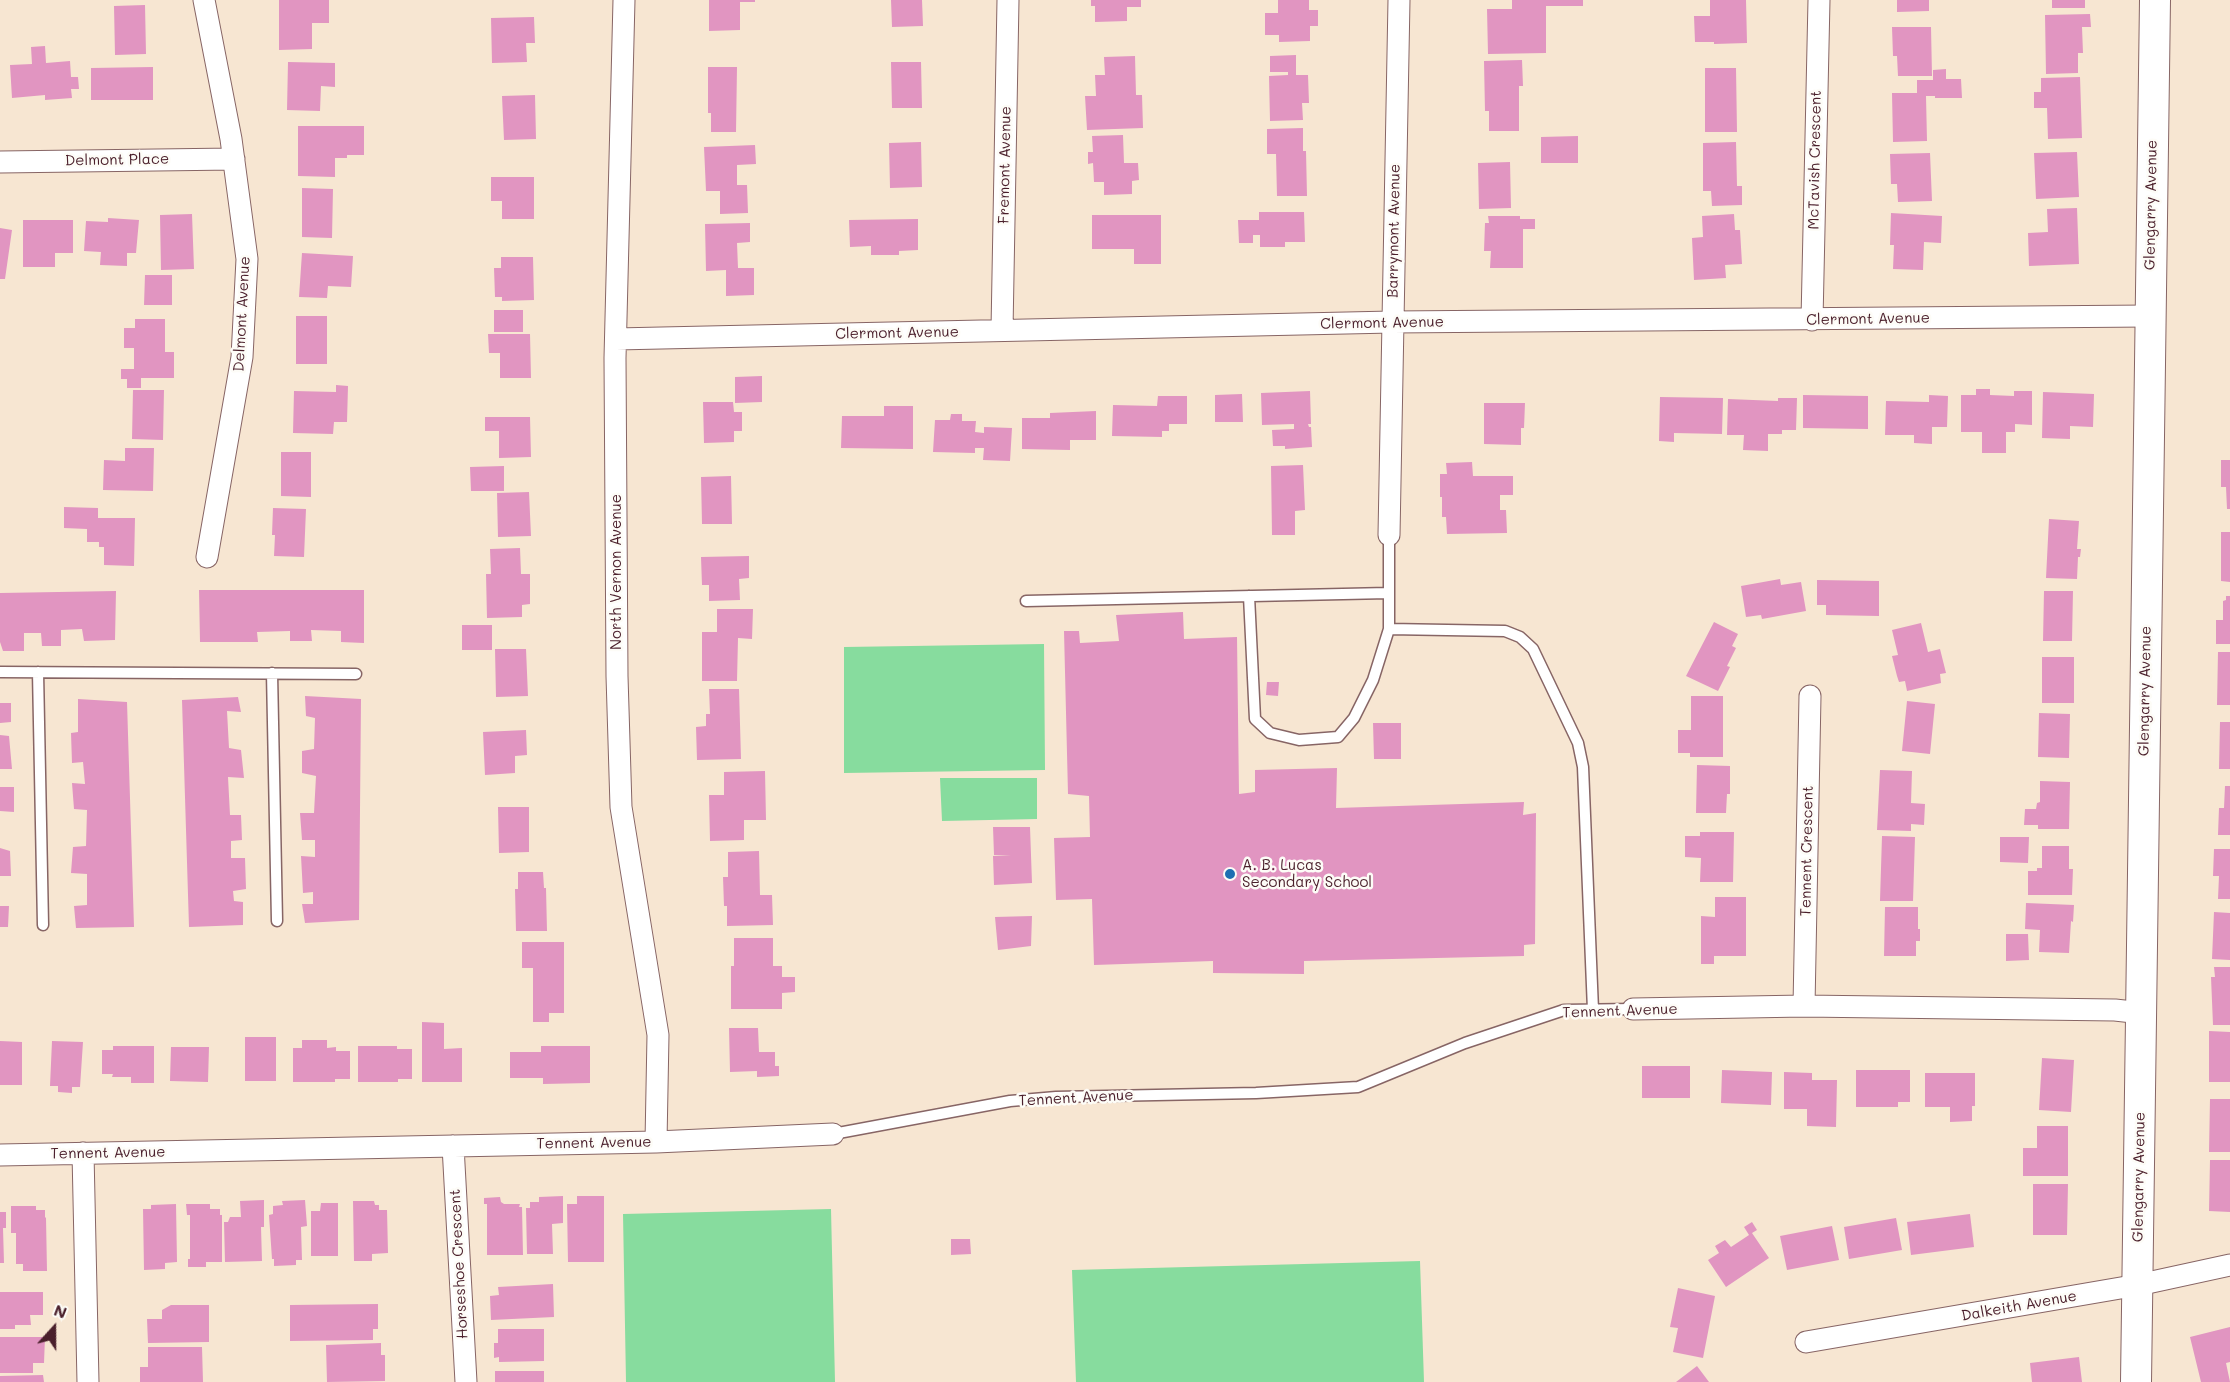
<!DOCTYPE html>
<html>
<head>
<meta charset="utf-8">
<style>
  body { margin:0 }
  #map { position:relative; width:2230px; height:1382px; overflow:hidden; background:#f7e6d2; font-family:Mali,sans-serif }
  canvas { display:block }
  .north { position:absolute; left:24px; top:1298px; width:60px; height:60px; -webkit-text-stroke:4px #fdfcf7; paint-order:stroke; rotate:21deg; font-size:16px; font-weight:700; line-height:24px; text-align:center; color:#4a1f2b }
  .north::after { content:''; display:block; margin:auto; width:21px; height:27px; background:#4a1f2b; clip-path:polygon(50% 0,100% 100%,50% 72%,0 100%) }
</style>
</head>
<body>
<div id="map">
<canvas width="2230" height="1382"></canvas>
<div class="north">N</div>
</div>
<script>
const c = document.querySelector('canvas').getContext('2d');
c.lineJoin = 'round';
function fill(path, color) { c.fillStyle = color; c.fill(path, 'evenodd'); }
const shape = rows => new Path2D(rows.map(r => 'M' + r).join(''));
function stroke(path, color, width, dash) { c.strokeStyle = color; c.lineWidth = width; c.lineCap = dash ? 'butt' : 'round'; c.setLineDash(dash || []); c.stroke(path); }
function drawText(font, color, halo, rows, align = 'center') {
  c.font = font + ' Mali,sans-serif'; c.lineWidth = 5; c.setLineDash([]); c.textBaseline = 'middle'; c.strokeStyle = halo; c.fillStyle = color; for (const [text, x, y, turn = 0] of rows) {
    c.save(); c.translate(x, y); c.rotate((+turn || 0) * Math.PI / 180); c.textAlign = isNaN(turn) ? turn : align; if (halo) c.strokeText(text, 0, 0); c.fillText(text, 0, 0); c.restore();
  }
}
fill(shape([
  [1044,644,1045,770,844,773,844,647],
  [940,778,1037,778,1037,819,942,821],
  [831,1209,835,1382,626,1382,623,1214],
  [1420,1261,1424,1382,1076,1382,1072,1270]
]), '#87dc9e');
fill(shape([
  [279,0,329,0,329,23,312,23,312,49,279,50],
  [709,0,755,0,755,2,740,2,740,30,709,31],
  [891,0,922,0,923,26,892,27],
  [1091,0,1141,0,1141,7,1127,7,1127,21,1095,22,1095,6,1091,6],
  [1278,0,1309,0,1309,10,1318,10,1318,26,1310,26,1310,41,1279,42,1279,35,1265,35,1265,13,1278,13],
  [1512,0,1583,0,1583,6,1546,6,1546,53,1488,54,1487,9,1512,9],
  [1710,0,1746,0,1747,43,1714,44,1714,42,1695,42,1694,16,1710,16],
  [1897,0,1929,0,1929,11,1897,12],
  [2052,0,2085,0,2085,8,2052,8],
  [145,5,146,54,115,55,114,6],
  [2090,14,2091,27,2082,27,2083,53,2078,53,2078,73,2046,74,2045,15],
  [534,17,535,43,526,43,527,62,492,63,491,18],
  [1892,27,1931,27,1932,76,1898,76,1897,56,1893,56],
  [45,46,46,63,70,61,71,77,78,77,79,89,71,89,72,98,45,100,45,95,12,98,10,65,32,64,31,47],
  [1296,55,1296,75,1308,75,1309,103,1302,103,1303,120,1270,121,1269,76,1288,75,1288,72,1270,72,1270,56],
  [1135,56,1136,95,1142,95,1143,128,1087,130,1085,96,1096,96,1095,75,1105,75,1104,57],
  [1522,60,1523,86,1519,86,1519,131,1489,131,1489,111,1485,111,1484,61],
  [288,62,335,63,335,87,321,86,320,111,287,110],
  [891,62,921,62,922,108,892,108],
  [153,67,153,100,91,100,91,68],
  [708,67,737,67,736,132,711,132,711,113,708,113],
  [1705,68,1736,68,1737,132,1705,132],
  [1946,69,1946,79,1961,79,1962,98,1935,98,1935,96,1926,96,1927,141,1893,142,1892,93,1917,93,1917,80,1933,80,1933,70],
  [2080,77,2082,138,2048,139,2047,108,2034,108,2034,92,2041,92,2041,78],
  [535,95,536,139,504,140,502,96],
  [298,126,364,126,364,155,347,155,347,158,335,158,335,177,298,176],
  [1303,128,1303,151,1306,151,1307,196,1277,196,1276,154,1267,154,1267,129],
  [1123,135,1124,163,1138,163,1139,180,1132,181,1132,194,1104,195,1104,182,1094,182,1093,163,1088,164,1088,152,1093,152,1092,136],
  [1578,136,1578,163,1541,163,1541,137],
  [921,142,922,187,890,188,889,143],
  [1736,142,1737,186,1742,186,1742,205,1712,206,1711,191,1703,191,1703,143],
  [755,145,756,164,737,165,737,185,747,185,748,213,720,214,720,191,706,191,704,147],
  [2077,152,2079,197,2036,199,2034,153],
  [1930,153,1932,201,1898,202,1897,184,1891,184,1890,154],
  [1510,162,1511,208,1479,209,1478,163],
  [491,177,534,177,534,219,502,219,502,201,491,201],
  [302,188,333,189,332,238,302,237],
  [2077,208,2079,264,2029,266,2028,233,2048,232,2047,209],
  [1259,212,1304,212,1305,242,1285,242,1285,247,1260,247,1260,235,1253,235,1253,243,1239,243,1238,220,1259,220],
  [1891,213,1942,216,1941,243,1924,242,1923,270,1893,269,1894,245,1890,245],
  [192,214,194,269,161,270,160,215],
  [1734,214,1735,230,1740,230,1742,264,1725,265,1726,278,1694,280,1692,238,1703,237,1702,216],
  [1092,215,1161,215,1161,264,1134,264,1134,249,1092,249],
  [1488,216,1520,216,1520,219,1535,219,1535,229,1523,229,1523,268,1490,268,1491,251,1484,251,1485,223,1489,223],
  [108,218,139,220,136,253,127,253,127,266,100,265,101,252,84,251,86,221,108,222],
  [918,219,918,250,899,251,899,255,871,255,871,246,850,247,849,220],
  [23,220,73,220,73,253,55,253,55,267,23,267],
  [750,223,750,242,737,243,738,268,754,268,754,295,726,296,726,270,706,271,705,224],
  [0,228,12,230,5,279,0,279],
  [302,253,353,256,351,287,328,286,327,298,299,297],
  [501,257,533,257,534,300,502,301,502,297,495,297,494,268,501,268],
  [145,275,172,275,172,305,144,305],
  [494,310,523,310,523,332,494,332],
  [296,316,327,316,327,364,296,364],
  [135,319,165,319,165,352,174,352,174,378,141,378,141,388,127,388,127,379,121,379,121,369,134,369,134,348,124,348,124,328,135,328],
  [488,334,530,334,531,378,500,378,500,353,489,353],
  [762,376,762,402,735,403,735,377],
  [336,385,348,386,347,422,334,422,333,434,293,433,294,391,336,392],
  [1976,389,1990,389,1990,395,2014,396,2014,391,2032,391,2032,425,2015,424,2015,432,2006,432,2006,453,1982,453,1982,432,1961,432,1961,395,1976,395],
  [133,390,164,390,163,440,132,439],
  [1310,391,1311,424,1308,424,1309,427,1311,427,1312,447,1285,449,1285,446,1273,446,1272,430,1294,429,1294,424,1262,425,1261,393],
  [2043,392,2094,394,2093,427,2070,426,2070,439,2042,438],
  [1242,394,1243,422,1215,422,1215,395],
  [1803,395,1868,396,1868,429,1803,428],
  [1929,395,1948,396,1947,427,1932,427,1932,444,1914,443,1914,435,1885,435,1886,401,1929,402],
  [1158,396,1187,396,1187,424,1169,424,1169,431,1162,431,1162,437,1112,436,1113,405,1157,406],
  [1660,397,1723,398,1722,434,1674,433,1674,442,1659,441],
  [1778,398,1797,398,1796,430,1782,430,1782,434,1768,434,1768,451,1743,450,1744,435,1727,435,1728,399,1778,401],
  [703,402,733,402,734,412,742,412,742,431,734,431,734,442,704,443],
  [1484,403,1525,403,1524,428,1521,428,1521,445,1484,444],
  [884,406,913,406,913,449,841,448,842,416,884,416],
  [1096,411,1096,440,1070,440,1070,450,1022,449,1022,418,1050,418,1050,413],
  [951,414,962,414,962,421,976,421,975,432,984,433,984,427,1012,428,1010,461,983,460,984,448,975,448,975,453,933,452,935,420,950,420],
  [485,417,530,417,531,457,499,458,499,431,485,431],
  [125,448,154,448,153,491,103,490,104,460,125,461],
  [281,452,311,452,311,497,281,496],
  [2221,460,2230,460,2230,509,2227,509,2226,487,2221,487],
  [1472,462,1473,476,1513,476,1513,495,1500,495,1500,510,1506,510,1507,533,1447,534,1446,517,1442,517,1442,497,1440,497,1440,474,1447,474,1446,463],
  [1303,465,1305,510,1295,511,1295,535,1272,535,1271,466],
  [504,466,504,491,471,491,470,467],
  [731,476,732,524,702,524,701,477],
  [529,492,531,536,498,537,497,493],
  [64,507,98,508,98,518,135,518,134,566,104,565,104,547,99,547,99,542,87,542,87,529,64,528],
  [273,508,306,509,304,557,274,556,275,535,272,535],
  [2049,519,2079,521,2077,549,2081,549,2080,557,2078,557,2077,579,2046,578],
  [2221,532,2230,532,2230,582,2221,581],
  [520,548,521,574,530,574,530,604,522,605,522,617,487,618,486,574,491,574,490,549],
  [749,556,749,578,739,579,740,600,709,601,709,585,702,585,701,557],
  [1780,579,1781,585,1801,582,1806,611,1762,619,1761,615,1746,617,1741,586],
  [1817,580,1879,581,1879,616,1826,615,1826,605,1817,605],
  [199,590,364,590,364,643,341,642,341,631,311,630,312,641,290,641,290,631,257,632,258,642,200,642],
  [116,591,115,640,84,641,82,629,61,630,61,646,42,646,41,633,24,633,24,651,3,651,0,642,0,593],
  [2044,591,2073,591,2072,641,2043,641],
  [2226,596,2230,596,2230,644,2216,644,2216,620,2223,620,2223,601,2226,600],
  [717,609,753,609,752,639,738,638,737,681,702,681,702,632,717,632],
  [1183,612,1184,639,1237,637,1239,794,1255,792,1255,770,1337,768,1336,808,1524,802,1523,815,1536,813,1535,944,1524,945,1524,956,1304,961,1304,974,1213,973,1213,961,1094,965,1092,899,1056,900,1054,838,1090,837,1089,796,1068,794,1064,631,1079,631,1080,643,1119,641,1116,615],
  [1714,622,1738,634,1732,646,1736,648,1727,666,1730,667,1718,691,1686,676],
  [1921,623,1928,652,1940,649,1946,673,1940,674,1941,683,1907,691,1905,681,1899,682,1897,676,1892,656,1898,655,1892,630],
  [462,625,492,625,492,650,462,650],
  [495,649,526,649,528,696,496,697],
  [2218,652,2230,652,2230,705,2217,705],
  [2042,657,2074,657,2074,703,2042,703],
  [1267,682,1279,682,1278,696,1266,695],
  [709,689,739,689,741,759,697,760,696,727,706,726,706,714,710,714],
  [305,696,361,699,359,920,305,923,302,904,313,904,313,892,303,893,301,856,315,857,315,840,302,840,300,813,314,813,316,776,302,773,302,751,314,749,315,718,306,716],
  [1691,696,1723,696,1723,757,1690,757,1690,753,1678,753,1678,730,1691,730],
  [238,697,241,712,227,711,229,748,241,750,244,778,228,777,230,815,241,815,242,840,231,841,231,858,245,858,246,889,233,891,234,901,243,902,243,925,189,927,182,700],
  [78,699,127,702,134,927,76,928,74,906,87,905,87,874,71,873,73,847,86,846,87,810,74,809,72,783,85,784,83,762,72,763,71,733,78,732],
  [1907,701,1935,704,1930,754,1902,751],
  [0,703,11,703,11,722,0,723],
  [2039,713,2070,714,2069,758,2038,757],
  [2220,722,2230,722,2230,769,2219,769],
  [1373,723,1401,723,1401,759,1374,759],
  [526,730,527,755,515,756,515,773,485,775,483,732],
  [0,735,9,736,12,769,0,769],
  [1697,765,1730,766,1730,794,1727,794,1726,813,1696,813],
  [1880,770,1912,771,1911,803,1925,804,1924,825,1911,824,1911,831,1877,830],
  [765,771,766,820,744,820,744,840,710,841,709,795,724,795,724,772],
  [2040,781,2070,782,2069,829,2038,829,2038,825,2024,825,2025,809,2036,809,2037,803,2040,802],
  [2225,786,2230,786,2230,835,2218,835,2219,808,2224,808],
  [0,787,14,787,14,812,0,811],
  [498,807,529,807,529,852,499,853],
  [993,827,1030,827,1032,883,994,885,993,856,1011,855,994,855],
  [1700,832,1734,832,1733,882,1700,882,1701,858,1685,857,1685,836,1700,836],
  [1882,836,1915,837,1913,901,1880,901],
  [2000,837,2029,837,2028,863,2000,862],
  [2042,846,2069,846,2069,869,2073,869,2072,895,2028,895,2028,871,2037,871,2037,868,2042,868],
  [0,848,10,851,11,876,0,876],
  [2214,849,2230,849,2230,899,2218,899,2219,876,2213,876],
  [759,851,760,895,772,895,773,925,727,926,727,906,724,906,723,877,728,877,728,852],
  [518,872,543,872,544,888,546,888,547,931,516,931,515,889,518,889],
  [1715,897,1746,897,1746,956,1714,956,1714,964,1701,964,1701,916,1715,917],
  [2026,903,2074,905,2073,922,2071,921,2069,953,2039,952,2040,930,2025,929],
  [0,906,9,906,8,927,0,927],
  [1885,907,1918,907,1918,929,1920,929,1920,941,1916,941,1916,956,1884,956],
  [2214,912,2230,913,2230,960,2212,959],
  [1032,916,1031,946,998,950,995,917],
  [2006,934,2028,934,2029,960,2006,961],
  [734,938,773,938,773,966,782,966,782,977,795,977,795,992,782,993,782,1009,731,1009,731,966,734,966],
  [522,942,564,942,564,1013,549,1013,549,1022,533,1022,533,968,522,968],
  [2214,967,2230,967,2230,1025,2213,1025,2211,977,2215,977],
  [422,1022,444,1023,444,1049,462,1048,462,1082,422,1082],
  [729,1028,758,1028,759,1052,775,1052,775,1066,779,1066,779,1076,757,1077,757,1071,730,1072],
  [2209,1031,2230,1032,2230,1082,2209,1082],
  [245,1037,276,1037,276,1081,245,1081],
  [302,1040,327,1040,327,1048,336,1047,336,1051,350,1051,350,1079,335,1079,335,1082,293,1082,293,1048,302,1048],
  [0,1041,22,1042,22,1085,0,1085],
  [52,1041,83,1042,80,1087,72,1087,72,1093,58,1092,58,1086,50,1086],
  [113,1046,154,1046,154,1083,131,1083,131,1077,112,1077,113,1074,102,1074,102,1050,113,1050],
  [358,1046,397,1046,397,1049,412,1049,412,1079,398,1079,398,1082,358,1082],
  [541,1046,590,1046,590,1083,543,1084,543,1078,510,1078,510,1052,541,1052],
  [171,1047,209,1047,208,1082,170,1081],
  [2042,1058,2074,1060,2071,1112,2039,1110],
  [1642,1066,1690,1066,1690,1098,1642,1098],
  [1722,1070,1772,1072,1771,1105,1721,1103],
  [1856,1070,1910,1070,1910,1102,1898,1102,1898,1107,1856,1107],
  [1784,1072,1812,1073,1812,1080,1837,1080,1836,1127,1807,1126,1807,1109,1784,1109],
  [1925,1073,1975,1073,1975,1106,1972,1106,1972,1121,1950,1122,1950,1107,1925,1107],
  [2210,1099,2230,1099,2230,1152,2209,1152],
  [2037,1126,2068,1126,2068,1176,2023,1176,2023,1148,2037,1148],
  [2210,1160,2230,1160,2230,1212,2209,1211],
  [2033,1184,2068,1184,2067,1235,2033,1235],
  [563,1196,563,1223,552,1224,553,1254,527,1254,526,1208,530,1208,530,1202,539,1202,539,1197],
  [577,1196,604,1196,604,1262,568,1262,567,1204,577,1204],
  [500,1197,501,1202,504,1204,520,1204,519,1207,522,1207,523,1255,487,1255,487,1204,484,1204,484,1198],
  [264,1200,264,1227,261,1227,262,1261,225,1262,224,1222,228,1222,230,1217,241,1217,240,1201],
  [305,1200,307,1226,301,1227,302,1260,296,1260,296,1265,274,1266,274,1259,272,1259,269,1215,273,1214,273,1206,283,1205,282,1201],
  [353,1201,374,1201,375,1205,379,1205,379,1210,387,1210,388,1253,372,1254,372,1261,354,1261],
  [321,1203,338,1203,338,1256,311,1256,311,1211,320,1211],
  [176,1204,177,1262,165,1263,165,1269,144,1270,143,1209,151,1209,151,1205],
  [186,1204,210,1204,210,1209,220,1209,220,1215,222,1215,222,1262,206,1262,206,1267,188,1267,188,1259,190,1259,190,1215,187,1215],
  [11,1206,36,1206,36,1210,45,1210,45,1217,46,1218,47,1271,23,1271,23,1264,16,1264,16,1233,11,1233],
  [0,1212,6,1212,6,1228,3,1228,4,1263,0,1263],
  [1970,1214,1974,1247,1911,1255,1907,1222],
  [1896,1218,1902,1250,1849,1259,1844,1227],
  [1752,1222,1757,1230,1752,1233,1769,1258,1726,1287,1708,1260,1719,1253,1715,1246,1725,1240,1731,1247,1749,1235,1744,1227],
  [1832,1226,1839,1260,1787,1270,1780,1236],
  [951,1239,970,1239,971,1254,951,1255],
  [553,1284,554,1317,491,1320,490,1296,499,1295,498,1287],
  [1678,1288,1715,1296,1703,1358,1673,1352,1678,1328,1670,1327],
  [0,1292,43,1292,43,1315,30,1315,31,1325,15,1325,15,1329,0,1329],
  [378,1304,378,1329,373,1329,373,1340,290,1341,290,1305],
  [171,1305,209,1305,209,1342,148,1343,147,1319,162,1319,162,1310],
  [2230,1327,2230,1362,2226,1363,2230,1382,2201,1382,2190,1337],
  [498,1329,544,1329,544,1361,499,1362,499,1357,494,1358,494,1343,498,1343],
  [0,1337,45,1337,44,1363,33,1363,33,1373,0,1373],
  [381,1343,381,1355,385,1355,385,1381,327,1382,326,1345],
  [148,1347,202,1347,203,1382,140,1382,140,1367,148,1367],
  [2079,1357,2082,1382,2032,1382,2030,1363],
  [1697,1366,1709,1382,1676,1382],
  [495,1371,544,1371,544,1382,495,1382],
  [43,1375,44,1382,0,1382,0,1376]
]), '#e195c1');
const lane = shape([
  [1249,596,1255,719,1270,733,1299,740,1338,737,1354,718,1373,680,1389,629,1389,535],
  [1026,601,1388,593],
  [1389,629,1505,631,1520,637,1533,649,1578,743,1583,767,1593,1010],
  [0,672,356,674],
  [38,672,43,925],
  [272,673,277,921],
  [833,1134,1010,1101,1056,1097,1256,1093,1358,1087,1465,1043,1564,1010,1633,1009]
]);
const street = shape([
  [204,0,231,139,247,259,242,357,207,557],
  [624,0,615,358,617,676,621,807,658,1035,656,1142],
  [0,162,234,159],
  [1812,320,1819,0],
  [1002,330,1008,0],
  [616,339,1392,322,2149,316],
  [1389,535,1399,0],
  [1804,1006,1810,696],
  [1633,1009,1804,1006,2115,1010,2142,1013],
  [453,1146,466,1382],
  [83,1153,88,1382],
  [0,1155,656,1142,833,1134],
  [1806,1342,2138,1285,2230,1265]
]);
const secondary = shape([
  [2136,1382,2155,0]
]);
stroke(lane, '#876565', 13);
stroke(street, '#876565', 23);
stroke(secondary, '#876565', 32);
stroke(lane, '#fff', 10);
stroke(street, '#fff', 21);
stroke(secondary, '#fff', 30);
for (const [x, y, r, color] of [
  [1230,874,6,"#1f6fb2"]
]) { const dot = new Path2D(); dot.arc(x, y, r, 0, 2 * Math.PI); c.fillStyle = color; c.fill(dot); stroke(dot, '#fdfcf7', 2); }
drawText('15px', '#4a1f2b', '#fdfcf7', [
  ["Delmont Place",117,160,-1],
  ["McTavish Crescent",1815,160,-89],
  ["Fremont Avenue",1005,165,-89],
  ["Glengarry Avenue",2151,205,-89],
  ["Barrymont Avenue",1394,231,-89],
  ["Delmont Avenue",242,314,-87],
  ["Clermont Avenue",1868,319,-1],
  ["Clermont Avenue",1382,323,-1],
  ["Clermont Avenue",897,333,-1],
  ["North Vernon Avenue",616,572,-90],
  ["Glengarry Avenue",2145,691,-89],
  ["Tennent Crescent",1807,851,-89],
  ["Tennent Avenue",1620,1011,-2],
  ["Tennent Avenue",1076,1098,-3],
  ["Tennent Avenue",594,1143,-1],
  ["Tennent Avenue",108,1153,-1],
  ["Glengarry Avenue",2139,1177,-89],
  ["Horseshoe Crescent",459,1264,-93],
  ["Dalkeith Avenue",2019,1306,-10]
]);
drawText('15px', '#4a1f2b', '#fdfcf7', [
  ["A. B. Lucas",1242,865],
  ["Secondary School",1242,882]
], 'left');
</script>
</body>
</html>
